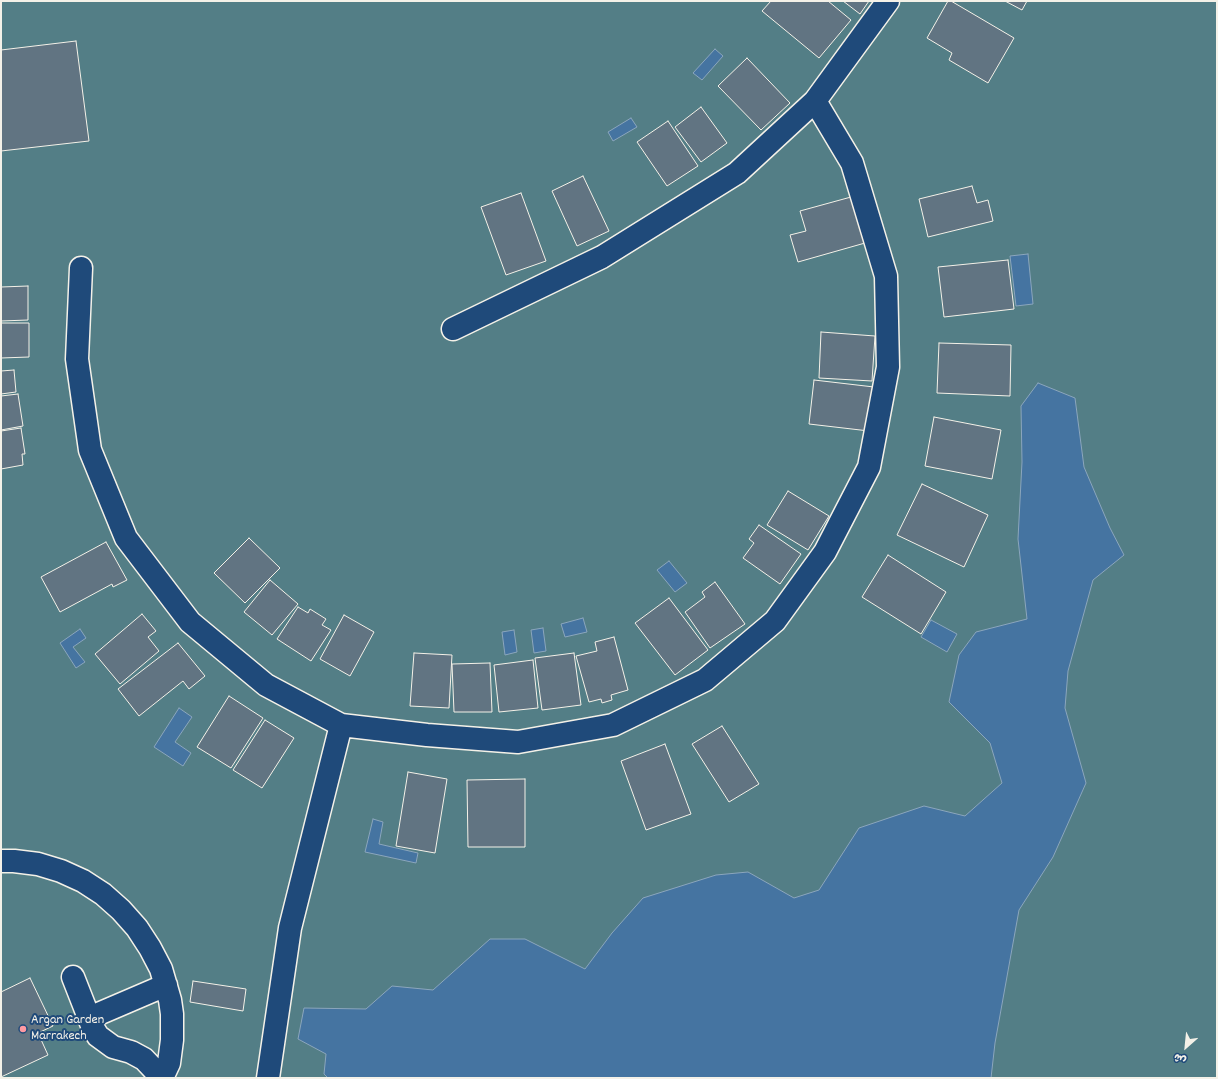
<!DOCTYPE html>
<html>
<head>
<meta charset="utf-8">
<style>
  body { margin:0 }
  #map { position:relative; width:1218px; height:1079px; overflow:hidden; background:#1f4a7a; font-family:Dekko,"Playpen Sans Arabic",sans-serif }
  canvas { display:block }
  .frame { position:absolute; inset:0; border:2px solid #f4f1e8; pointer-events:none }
  .north { position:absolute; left:1166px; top:1027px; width:40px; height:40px; -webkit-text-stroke:3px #1f4a7a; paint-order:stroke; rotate:207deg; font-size:11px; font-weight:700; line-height:16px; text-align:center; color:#f4f1e8 }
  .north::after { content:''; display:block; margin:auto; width:14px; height:18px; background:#f4f1e8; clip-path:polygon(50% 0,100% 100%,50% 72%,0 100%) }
</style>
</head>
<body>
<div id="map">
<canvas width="1218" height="1079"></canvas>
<div class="frame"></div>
<div class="north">ش</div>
</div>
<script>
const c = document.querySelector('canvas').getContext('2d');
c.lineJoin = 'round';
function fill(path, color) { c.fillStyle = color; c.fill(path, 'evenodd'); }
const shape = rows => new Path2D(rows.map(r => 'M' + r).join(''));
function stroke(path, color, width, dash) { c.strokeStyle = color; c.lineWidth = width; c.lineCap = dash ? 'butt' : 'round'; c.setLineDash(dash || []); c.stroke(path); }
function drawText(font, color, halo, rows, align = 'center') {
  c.font = font + ' Dekko,sans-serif'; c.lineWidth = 4; c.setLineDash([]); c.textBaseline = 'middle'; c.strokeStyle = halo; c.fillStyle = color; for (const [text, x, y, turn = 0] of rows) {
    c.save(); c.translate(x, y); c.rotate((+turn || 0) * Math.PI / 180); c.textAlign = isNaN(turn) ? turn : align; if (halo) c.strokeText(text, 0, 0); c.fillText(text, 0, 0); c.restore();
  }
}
fill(shape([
  [1,1,1217,1,1217,1078,1,1078]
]), '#537e86');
const water = shape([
  [715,49,723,56,702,80,693,73,715,49],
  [631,118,637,127,613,141,608,132,631,118],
  [1028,254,1033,304,1016,306,1010,256,1028,254],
  [1038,383,1075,398,1084,467,1110,528,1124,555,1093,580,1068,671,1065,708,1086,783,1053,857,1019,910,995,1043,991,1078,328,1078,324,1074,326,1054,298,1039,304,1008,366,1009,392,986,433,990,490,939,525,939,585,969,612,933,643,898,716,875,748,872,794,898,819,890,859,828,924,806,965,816,1002,783,990,743,949,702,959,655,976,632,1027,619,1018,539,1022,462,1021,406,1038,383],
  [669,561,687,583,675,592,657,570,669,561],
  [583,618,587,632,565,637,561,624,583,618],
  [931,620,957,634,947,652,921,637,931,620],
  [543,628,546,651,534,653,531,630,543,628],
  [80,629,86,638,73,647,85,662,76,668,60,643,80,629],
  [514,630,517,652,505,655,502,632,514,630],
  [179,708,192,717,175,742,191,753,183,766,154,747,179,708],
  [373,819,383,822,379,844,418,853,416,863,365,852,373,819]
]);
fill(water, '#4574a1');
stroke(water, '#8ba6bd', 1);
const building = shape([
  [771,1,828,1,851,20,819,58,762,11,771,1],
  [843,1,869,1,860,14,843,1],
  [948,1,951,1,1014,38,988,83,949,60,952,53,927,38,948,1],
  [1005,1,1027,1,1022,10,1005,1],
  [76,41,89,141,1,151,1,50,76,41],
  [747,58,790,103,761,130,718,86,747,58],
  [701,107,727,143,701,162,675,127,701,107],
  [668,121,698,166,667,186,637,142,668,121],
  [583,176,609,231,577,246,552,191,583,176],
  [972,186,977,203,988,200,993,221,928,237,919,199,972,186],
  [521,193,546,261,506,275,481,207,521,193],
  [851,197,865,243,798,262,790,235,806,231,800,211,851,197],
  [1008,260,1014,309,944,317,938,267,1008,260],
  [28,286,28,320,1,321,1,287,28,286],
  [1,323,29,323,29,357,1,358,1,323],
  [821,332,875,336,872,381,819,378,821,332],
  [939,343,1011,345,1010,396,937,393,939,343],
  [14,370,16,392,1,394,1,371,14,370],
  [814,380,874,387,869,431,809,424,814,380],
  [18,394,23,426,1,430,1,396,18,394],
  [934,417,1001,430,992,479,925,466,934,417],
  [21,428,25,454,22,454,23,465,1,469,1,431,21,428],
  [922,484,988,515,964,567,897,535,922,484],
  [788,491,829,516,808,550,767,525,788,491],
  [759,525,801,554,780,584,743,558,754,543,749,539,759,525],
  [249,538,280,568,245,603,214,573,249,538],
  [106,542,127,580,113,587,112,584,60,612,41,577,106,542],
  [888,555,946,592,921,634,862,597,888,555],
  [270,580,298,604,272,635,244,612,270,580],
  [715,582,745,624,710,648,685,612,705,597,702,592,715,582],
  [669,598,708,650,675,675,635,623,669,598],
  [298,607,308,613,310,609,326,619,322,625,331,630,311,661,277,639,298,607],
  [142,614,156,631,148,637,159,651,120,684,95,654,142,614],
  [344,615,374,632,350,676,320,659,344,615],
  [614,637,628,690,611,695,612,700,602,703,601,699,589,702,576,656,597,651,595,642,614,637],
  [178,643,205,676,189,689,183,681,139,716,118,689,178,643],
  [414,653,452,655,449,708,410,706,414,653],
  [574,653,581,705,542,710,535,658,574,653],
  [533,660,538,708,499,712,494,665,533,660],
  [490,663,492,712,454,712,452,664,490,663],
  [229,696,263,718,231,768,197,747,229,696],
  [265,720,294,738,262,788,233,770,265,720],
  [722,726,759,784,729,802,692,744,722,726],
  [665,744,691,814,646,830,621,761,665,744],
  [408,772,447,779,435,853,396,846,408,772],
  [525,779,525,847,468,847,467,780,525,779],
  [30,978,53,1026,38,1033,48,1055,1,1077,1,992,30,978],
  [193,981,246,989,243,1011,190,1002,193,981]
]);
fill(building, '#617482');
stroke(building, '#f4f1e8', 1);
const minor = shape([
  [81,268,77,359,90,450,126,538,190,622,266,685,341,725,427,735,518,742,613,725,705,680,775,621,825,552,869,467,888,367,886,276,852,163,815,101],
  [453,329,602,257,737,173,815,101,888,1],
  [1,861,14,861,38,864,61,871,83,881,103,894,121,910,137,928,150,948,161,969,170,1000,172,1014,172,1040,169,1063,162,1078],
  [73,977,93,1028,98,1036,113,1047,131,1052,144,1059,162,1078],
  [89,1018,166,985],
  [268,1078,290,928,341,725]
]);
stroke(minor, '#f4f1e8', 25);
stroke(minor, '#1f4a7a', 22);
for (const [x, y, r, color] of [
  [23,1029,4,"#ff9aa2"]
]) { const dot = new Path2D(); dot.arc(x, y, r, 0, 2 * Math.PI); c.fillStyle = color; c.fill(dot); stroke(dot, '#1f4a7a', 1.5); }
drawText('14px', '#f4f1e8', '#1f4a7a', [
  ["Argan Garden",31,1021],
  ["Marrakech",31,1037]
], 'left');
</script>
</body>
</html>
